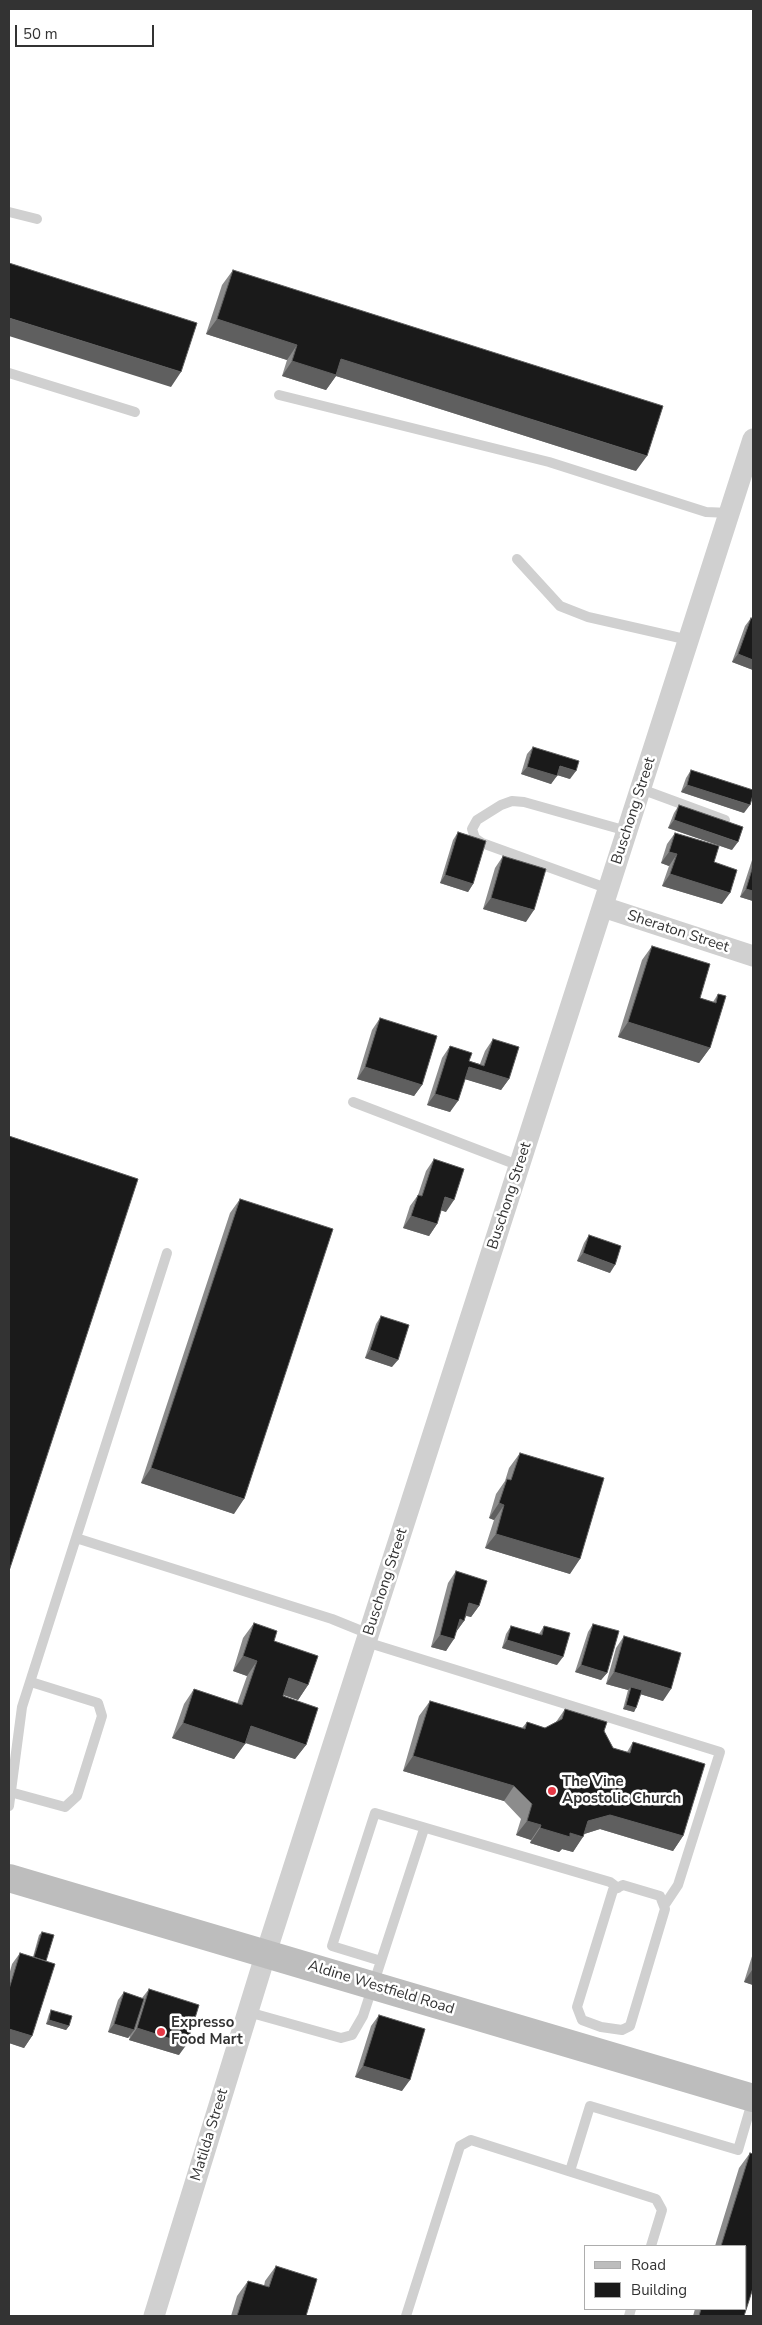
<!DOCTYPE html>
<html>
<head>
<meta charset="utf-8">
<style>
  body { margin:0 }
  #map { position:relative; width:762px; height:2325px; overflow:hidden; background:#fff; font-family:"Nunito Sans",sans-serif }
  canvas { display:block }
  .frame { position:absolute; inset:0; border:10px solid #333; pointer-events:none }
  .legend { position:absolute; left:584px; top:2245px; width:162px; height:65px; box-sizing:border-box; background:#fff; border:1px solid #adadad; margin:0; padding:6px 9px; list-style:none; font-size:15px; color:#333 }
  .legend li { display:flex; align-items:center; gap:10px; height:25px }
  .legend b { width:25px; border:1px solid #adadad }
  .scale { position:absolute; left:15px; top:25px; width:139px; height:22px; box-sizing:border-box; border:2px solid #333; border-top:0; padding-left:6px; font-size:15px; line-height:18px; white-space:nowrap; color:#333; -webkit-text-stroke:4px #fff; paint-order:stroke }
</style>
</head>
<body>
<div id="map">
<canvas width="762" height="2325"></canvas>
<div class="frame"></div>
<ul class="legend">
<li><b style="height:6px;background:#bdbdbd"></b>Road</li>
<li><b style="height:14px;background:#1a1a1a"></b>Building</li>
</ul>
<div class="scale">50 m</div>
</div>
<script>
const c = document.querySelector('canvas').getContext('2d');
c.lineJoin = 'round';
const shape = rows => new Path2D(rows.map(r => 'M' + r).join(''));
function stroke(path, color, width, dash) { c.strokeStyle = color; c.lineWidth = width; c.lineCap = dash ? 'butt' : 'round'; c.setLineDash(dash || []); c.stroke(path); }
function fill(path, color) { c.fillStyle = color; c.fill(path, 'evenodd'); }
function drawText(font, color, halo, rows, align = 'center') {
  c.font = font + ' "Nunito Sans",sans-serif'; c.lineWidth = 5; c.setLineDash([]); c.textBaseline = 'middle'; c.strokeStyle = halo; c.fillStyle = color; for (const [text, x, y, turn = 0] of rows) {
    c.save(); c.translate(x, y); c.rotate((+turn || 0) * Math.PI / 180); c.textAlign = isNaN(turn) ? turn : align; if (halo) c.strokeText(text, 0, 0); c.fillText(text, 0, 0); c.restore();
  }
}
stroke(shape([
  [9,212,37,219],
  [9,373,135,412],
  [279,395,549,462,706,512,730,513],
  [517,559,560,606,588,617,689,640],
  [641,789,725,820],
  [609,889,482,843,475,838,472,829,477,820,501,805,512,801,524,802,627,831],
  [353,1102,520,1166],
  [76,1538,167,1253],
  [366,1642,720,1752,678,1885,664,1906],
  [10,1792,65,1807,77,1796,102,1716,98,1703,31,1682],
  [9,1806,22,1707,76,1538,332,1619,369,1634],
  [623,1885,660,1896,665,1909,630,2026,622,2030,601,2027,582,2020,577,2007,613,1890,623,1885],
  [381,1961,332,1946,375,1813,610,1882,618,1888],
  [248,2012,341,2038,352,2035,363,2016,424,1829],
  [570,2171,590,2106,738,2150,753,2099],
  [406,2316,460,2146,471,2140,656,2199,662,2210,651,2246],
  [629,2316,631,2309]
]), '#d0d0d0', 10);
stroke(shape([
  [603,907,753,956],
  [154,2316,266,1953,753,439]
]), '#d0d0d0', 21);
stroke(shape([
  [9,1878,753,2098]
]), '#bdbdbd', 28);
fill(shape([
  [233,270,636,471,336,376,326,390,282,376,287,360,206,334,222,285],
  [751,618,753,619,753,670,732,662,745,626],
  [533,747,570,779,557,775,551,784,521,774,527,754],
  [691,770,744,813,681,792,686,778],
  [679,805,732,850,668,828,674,813],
  [458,832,473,884,468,892,440,883,453,840],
  [675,833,714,862,722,904,662,886,669,866,661,863,667,844],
  [503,856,526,922,483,909,495,868],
  [753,857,753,901,740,897],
  [652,946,700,998,713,1002,718,994,710,1048,699,1063,618,1037,642,960],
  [380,1018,422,1085,414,1096,357,1079,372,1030],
  [493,1039,509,1079,501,1090,465,1079,450,1112,427,1105,442,1058,450,1046,469,1061,480,1064,485,1051],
  [434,1159,446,1212,441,1210,437,1224,429,1236,403,1228,410,1206,418,1195,426,1171],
  [240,1199,234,1514,141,1483,230,1213],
  [589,1235,610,1273,577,1261,584,1243],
  [381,1316,392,1367,365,1358,376,1324],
  [520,1453,570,1574,485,1548,494,1520,489,1518,496,1494,505,1481,509,1468],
  [456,1571,479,1606,471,1617,466,1616,464,1621,456,1632,446,1651,431,1647,448,1583],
  [254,1623,274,1641,308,1685,298,1700,283,1695,283,1696,306,1745,295,1759,245,1743,234,1759,172,1738,184,1704,194,1689,237,1704,247,1676,233,1671,243,1638],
  [593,1624,607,1673,601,1680,575,1672,588,1632],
  [511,1626,539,1634,544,1626,557,1665,502,1648,506,1634],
  [624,1636,663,1701,640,1694,634,1712,623,1709,628,1690,606,1684,616,1648],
  [430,1701,522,1728,527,1722,545,1728,556,1722,565,1709,604,1731,613,1748,627,1752,633,1742,683,1836,673,1851,600,1829,584,1834,573,1852,562,1849,559,1852,530,1843,531,1840,516,1835,521,1819,504,1801,403,1771,419,1716],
  [42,1932,46,1961,32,2036,24,2048,9,2043,9,1975,12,1964,20,1953,33,1957,39,1935],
  [753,1953,753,1985,744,1982],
  [149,1989,179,2055,129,2040,130,2036,128,2038,108,2032,118,2000,124,1992,142,1998],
  [51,2010,69,2026,66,2030,46,2024,49,2014],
  [379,2015,402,2091,355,2077,371,2026],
  [750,2153,753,2154,753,2288,744,2316,693,2316,695,2309,746,2309,746,2246,715,2246,739,2168],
  [276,2266,306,2316,231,2316,237,2296,248,2281,264,2286,265,2281]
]), '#8c8c8c');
fill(shape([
  [9,318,181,372,171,387,9,336],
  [217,319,297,345,287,360,206,334],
  [341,359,647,456,636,471,336,376,326,390,282,376,292,361],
  [738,654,753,660,753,670,732,662],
  [560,766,576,771,570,779,554,774],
  [527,767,557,776,551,784,521,774],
  [687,785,750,805,744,813,681,792],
  [674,820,738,842,732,850,668,828],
  [669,852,677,854,669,866,661,863],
  [670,874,730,893,722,904,662,886],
  [445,875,473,884,468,892,440,883],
  [746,889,753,891,753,901,740,897],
  [491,898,534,910,526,922,483,909],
  [628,1022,710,1048,699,1063,618,1037],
  [365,1067,422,1085,414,1096,357,1079],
  [469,1067,509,1079,501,1090,461,1078],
  [435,1094,458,1101,450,1112,427,1105],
  [445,1197,454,1200,446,1212,437,1209],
  [411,1216,437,1224,429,1236,403,1228],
  [583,1253,615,1265,610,1273,577,1261],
  [370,1350,398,1360,392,1367,365,1358],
  [151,1468,244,1499,234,1514,141,1483],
  [499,1503,504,1505,494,1520,489,1518],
  [496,1534,580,1559,570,1574,485,1548],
  [469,1603,479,1606,471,1617,461,1614],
  [460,1619,464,1621,456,1632],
  [440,1635,454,1639,446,1651,431,1647],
  [507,1640,563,1657,557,1665,502,1648],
  [243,1656,257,1661,247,1676,233,1671],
  [581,1665,607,1673,601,1680,575,1672],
  [614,1672,671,1689,663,1701,630,1691,631,1687,628,1690,606,1684],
  [289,1678,308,1685,298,1700,278,1693],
  [626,1705,636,1708,634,1712,623,1709],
  [183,1723,245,1744,234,1759,172,1738],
  [251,1726,306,1745,295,1759,240,1741],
  [413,1756,514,1786,504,1801,403,1771],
  [610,1815,683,1836,673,1851,600,1829,578,1836,583,1837,573,1852,562,1849,559,1852,530,1843,540,1828,570,1833,588,1821],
  [527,1821,541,1825,531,1840,516,1835],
  [752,1970,753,1971,753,1985,744,1982],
  [49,2020,69,2026,66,2030,46,2024],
  [114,2024,134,2030,128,2038,108,2032],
  [137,2028,187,2044,179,2055,129,2040],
  [9,2029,32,2036,24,2048,9,2043],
  [363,2066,410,2080,402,2091,355,2077]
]), '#5f5f5f');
const building = shape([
  [9,263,197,323,181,372,9,318,9,263],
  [233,270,663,406,647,456,341,359,336,375,292,361,297,345,217,319,233,270],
  [751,618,753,619,753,660,738,654,751,618],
  [533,747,579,761,576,771,560,766,557,776,527,767,533,747],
  [691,770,753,790,753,795,750,805,687,785,691,770],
  [679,805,743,827,738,842,674,820,679,805],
  [458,832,486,841,473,884,445,875,458,832],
  [675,833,719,846,714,862,737,870,730,893,670,874,677,854,669,852,675,833],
  [503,856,546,869,534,910,491,898,503,856],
  [753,866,753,891,746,889,753,866],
  [652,946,710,964,700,998,716,1003,718,994,726,996,710,1048,628,1022,652,946],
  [380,1018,437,1036,422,1085,365,1067,380,1018],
  [493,1039,519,1047,509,1079,469,1067,458,1101,435,1094,450,1046,472,1053,469,1061,484,1066,493,1039],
  [9,1136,138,1179,9,1571,9,1136],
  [434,1159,464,1169,454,1200,445,1197,437,1224,411,1216,418,1195,422,1196,434,1159],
  [240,1199,333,1229,244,1499,151,1468,240,1199],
  [589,1235,621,1246,615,1265,583,1253,589,1235],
  [381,1316,409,1325,398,1360,370,1350,381,1316],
  [520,1453,604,1478,580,1559,496,1534,504,1505,499,1503,507,1479,511,1480,520,1453],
  [456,1571,487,1581,479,1606,469,1603,464,1621,460,1619,454,1639,440,1635,456,1571],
  [254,1623,277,1631,274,1641,318,1656,308,1685,289,1678,283,1696,318,1708,306,1745,251,1726,245,1744,183,1723,194,1689,242,1705,257,1661,243,1656,254,1623],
  [593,1624,619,1631,607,1673,581,1665,593,1624],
  [511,1626,542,1635,544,1626,570,1633,563,1657,507,1640,511,1626],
  [624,1636,681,1653,671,1689,614,1672,624,1636],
  [631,1687,642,1690,636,1708,626,1705,631,1687],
  [430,1701,525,1729,527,1722,545,1728,562,1719,565,1709,607,1722,604,1731,613,1748,630,1753,633,1742,705,1764,683,1836,610,1815,588,1821,583,1837,570,1833,570,1837,540,1828,541,1825,527,1821,532,1804,514,1786,413,1756,430,1701],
  [42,1932,54,1935,46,1961,34,1957,42,1932],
  [20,1953,55,1964,32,2036,9,2029,9,1989,20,1953],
  [149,1989,199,2005,187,2044,137,2028,149,1989],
  [124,1992,144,1999,134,2030,114,2024,124,1992],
  [51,2010,72,2016,69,2026,49,2020,51,2010],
  [379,2015,425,2029,410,2080,363,2066,379,2015],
  [750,2153,753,2154,753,2288,744,2316,699,2316,701,2309,746,2309,746,2246,721,2246,750,2153],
  [276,2266,317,2279,306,2316,237,2316,248,2281,269,2287,276,2266]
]);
fill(building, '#1a1a1a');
stroke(building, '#5f5f5f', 1);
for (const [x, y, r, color] of [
  [552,1791,5,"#e63946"],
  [161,2032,5,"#e63946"]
]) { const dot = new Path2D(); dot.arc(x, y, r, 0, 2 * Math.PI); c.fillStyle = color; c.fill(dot); stroke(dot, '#fff', 2); }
drawText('15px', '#333', '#fff', [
  ["Buschong Street",634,811,-72],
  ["Sheraton Street",678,932,18],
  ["Buschong Street",510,1196,-72],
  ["Buschong Street",386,1582,-72],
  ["Aldine Westfield Road",381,1988,17],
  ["Matilda Street",210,2135,-73]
]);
drawText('bold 15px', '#333', '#fff', [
  ["The Vine",562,1782],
  ["Apostolic Church",562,1799],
  ["Expresso",171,2023],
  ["Food Mart",171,2040]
], 'left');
</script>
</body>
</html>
